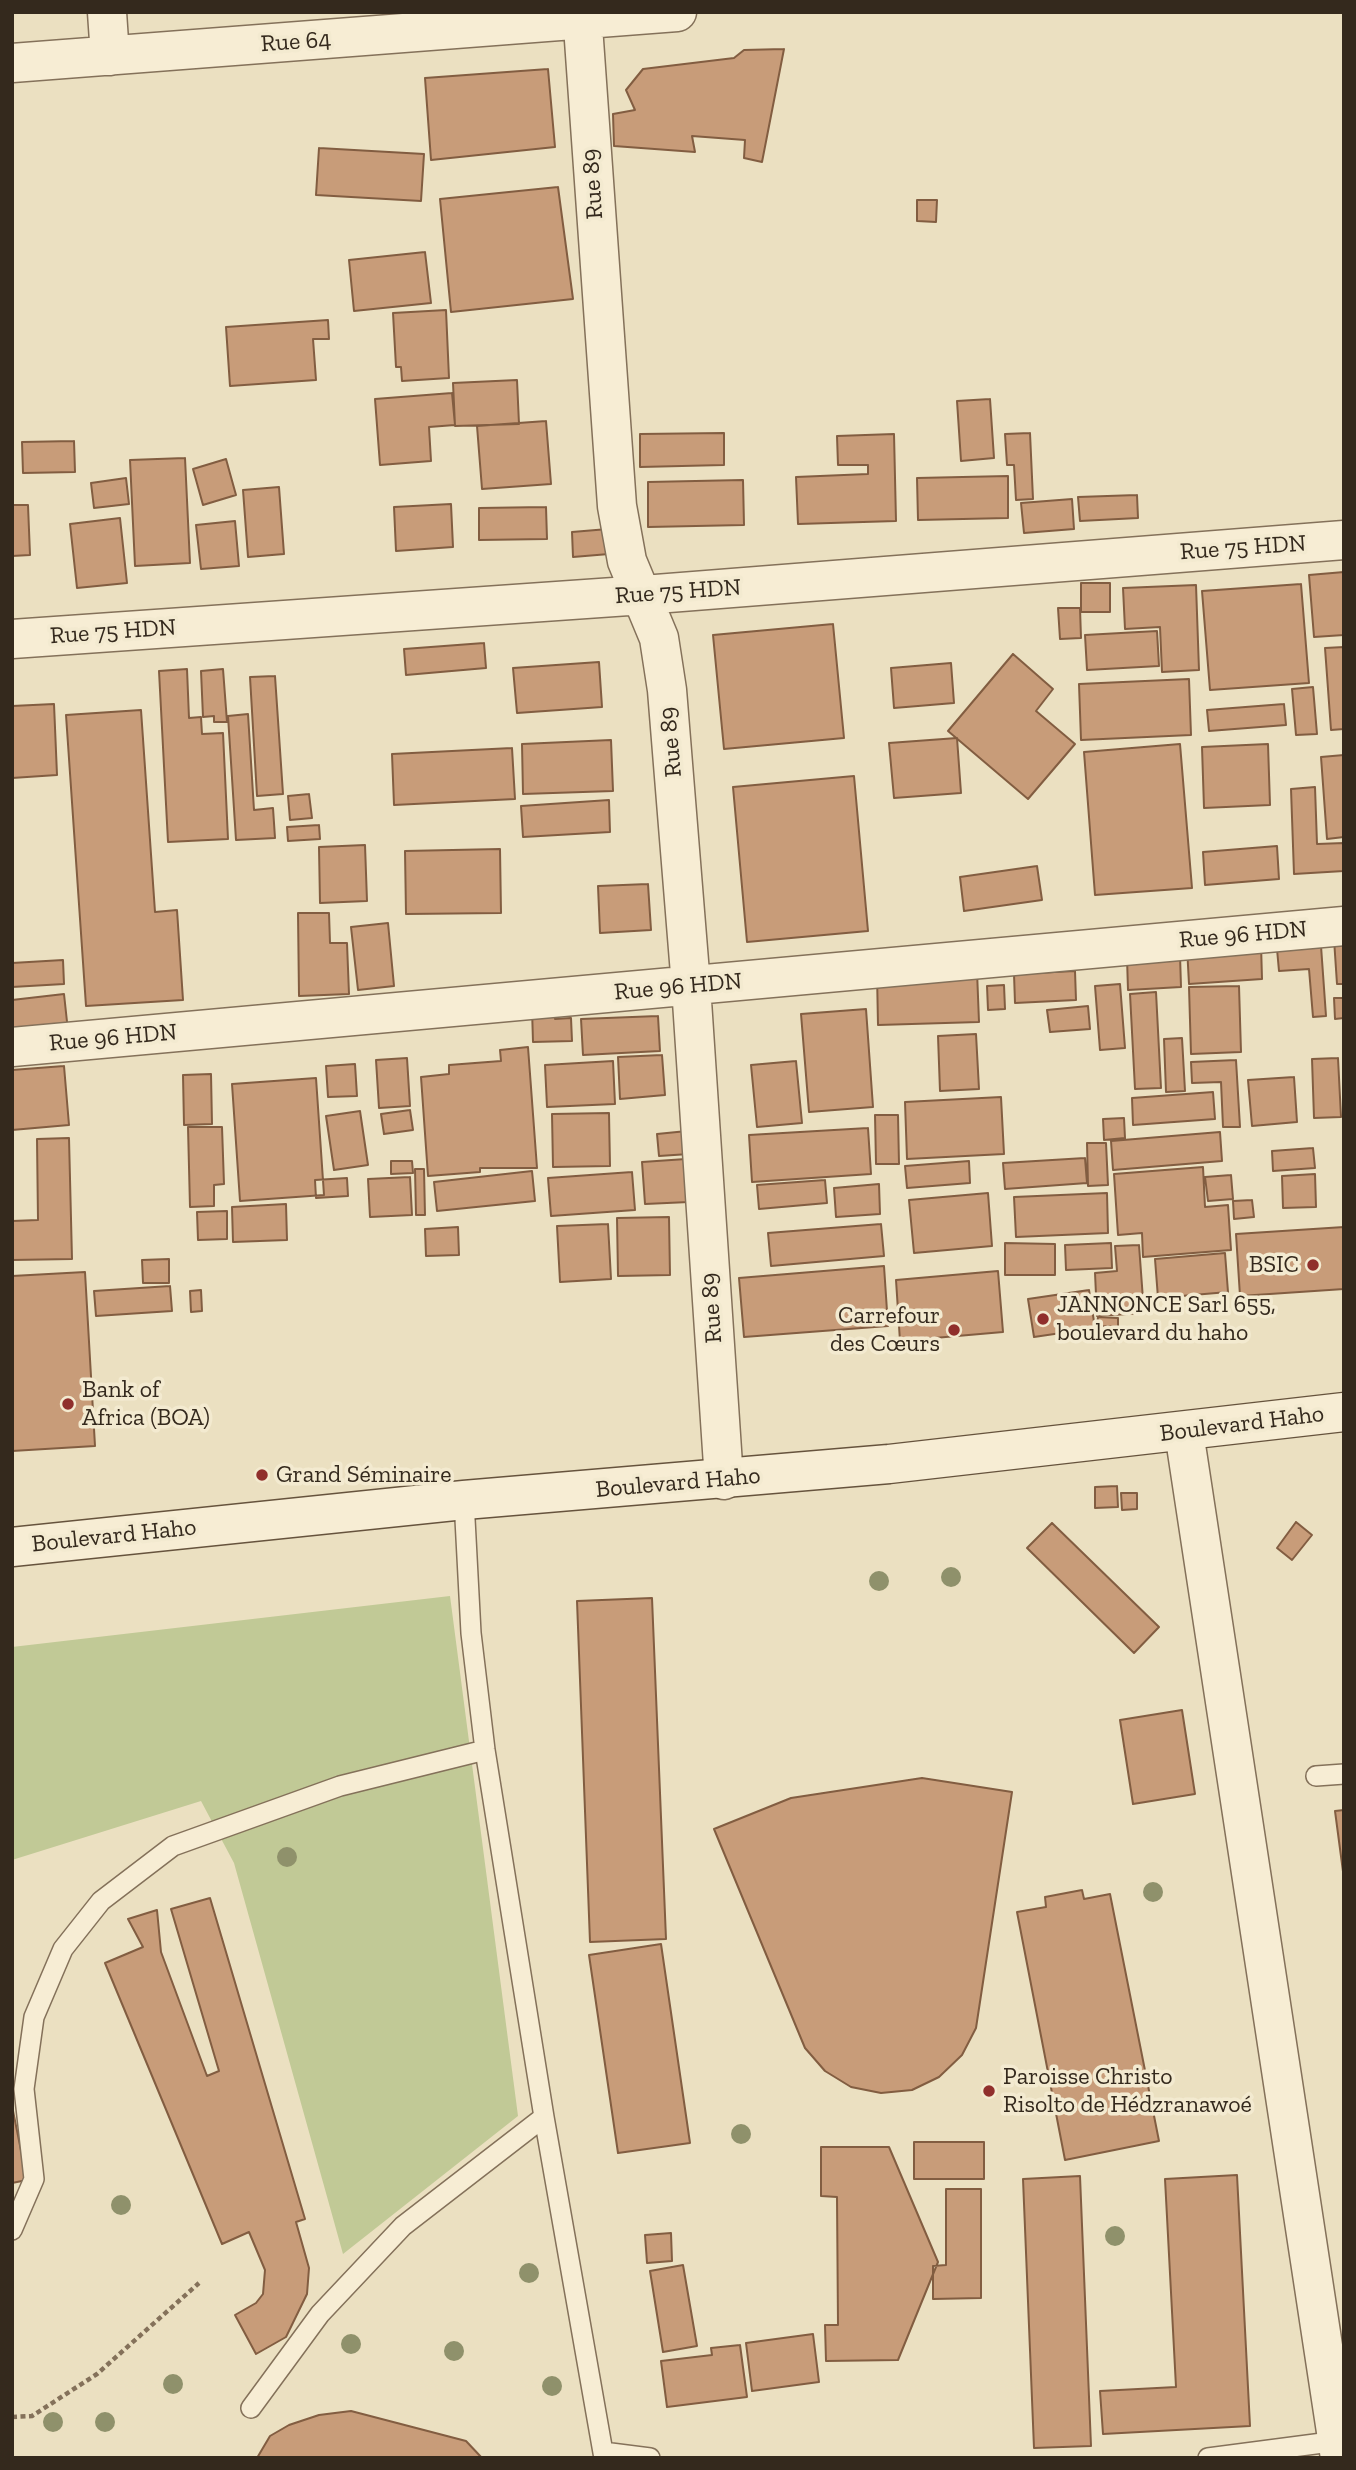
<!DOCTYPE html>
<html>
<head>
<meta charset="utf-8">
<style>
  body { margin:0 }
  #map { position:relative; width:1356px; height:2470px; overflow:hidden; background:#ebe0c1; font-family:"Zilla Slab",serif }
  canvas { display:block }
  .frame { position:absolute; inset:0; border:14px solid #34291d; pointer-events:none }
</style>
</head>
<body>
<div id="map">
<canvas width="1356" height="2470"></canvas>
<div class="frame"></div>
</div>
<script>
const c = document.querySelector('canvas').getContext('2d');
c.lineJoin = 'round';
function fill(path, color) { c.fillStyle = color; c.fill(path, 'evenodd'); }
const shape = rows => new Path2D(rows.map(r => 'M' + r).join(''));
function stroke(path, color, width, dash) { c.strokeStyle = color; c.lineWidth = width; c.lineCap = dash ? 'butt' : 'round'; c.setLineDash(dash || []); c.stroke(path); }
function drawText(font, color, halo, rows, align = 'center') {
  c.font = font + ' "Zilla Slab",serif'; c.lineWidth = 7; c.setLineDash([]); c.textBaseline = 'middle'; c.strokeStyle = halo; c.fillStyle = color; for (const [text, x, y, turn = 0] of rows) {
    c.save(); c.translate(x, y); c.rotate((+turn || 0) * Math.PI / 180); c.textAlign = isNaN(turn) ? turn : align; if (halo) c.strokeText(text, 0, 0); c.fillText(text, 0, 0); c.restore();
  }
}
fill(shape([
  [450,1596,518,2116,343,2254,234,1863,201,1801,12,1860,12,1647]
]), '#c1c996');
const building = shape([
  [784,49,762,162,744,158,745,140,692,136,695,152,614,146,613,114,635,110,626,90,643,69,734,58,744,50,784,49],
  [548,69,555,147,431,160,425,78,548,69],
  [319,148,424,154,421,201,316,195,319,148],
  [558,187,573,299,451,312,440,199,558,187],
  [917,200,937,200,936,222,917,221,917,200],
  [425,252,431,303,354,311,349,260,425,252],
  [446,310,449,378,402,381,401,367,396,367,393,313,446,310],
  [328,320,329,339,313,339,316,380,230,386,226,327,328,320],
  [517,380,519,424,455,426,453,383,517,380],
  [452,393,455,425,429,427,431,461,380,465,375,399,452,393],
  [990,399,994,458,961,461,957,401,990,399],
  [546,421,551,484,482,489,477,426,546,421],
  [724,433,724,465,640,467,640,434,724,433],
  [1030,433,1033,499,1016,500,1014,465,1007,465,1005,434,1030,433],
  [894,434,896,521,798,524,796,477,868,474,868,465,838,465,837,436,894,434],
  [74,441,75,472,23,473,22,442,74,441],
  [185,458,190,563,135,566,130,460,185,458],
  [226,459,236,495,203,505,193,469,226,459],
  [1008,476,1008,518,918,520,917,478,1008,476],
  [126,478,129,504,94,508,91,483,126,478],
  [743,480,744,525,648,527,648,482,743,480],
  [279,487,284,554,248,557,243,490,279,487],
  [1137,495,1138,518,1080,521,1078,497,1137,495],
  [1072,499,1074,529,1024,533,1021,503,1072,499],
  [451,504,453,547,396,551,394,507,451,504],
  [12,505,28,505,30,555,12,556,12,505],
  [546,507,547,539,479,540,479,508,546,507],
  [120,518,127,583,77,588,70,524,120,518],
  [235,521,239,566,201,569,196,525,235,521],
  [608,529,609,554,573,557,572,532,608,529],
  [1344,572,1344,635,1314,637,1309,575,1344,572],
  [1081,583,1110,583,1110,612,1081,612,1081,583],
  [1301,584,1309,683,1210,690,1202,591,1301,584],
  [1196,585,1199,670,1162,672,1160,627,1125,629,1123,588,1196,585],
  [1058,608,1080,608,1081,638,1060,639,1058,608],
  [833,624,844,738,724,749,713,635,833,624],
  [1157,631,1159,666,1087,670,1085,635,1157,631],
  [484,643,486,668,406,675,404,649,484,643],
  [1344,647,1344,729,1331,730,1325,648,1344,647],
  [1013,654,1053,689,1036,711,1075,744,1028,799,948,731,1013,654],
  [599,662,602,707,517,713,513,668,599,662],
  [951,663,954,703,894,708,891,668,951,663],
  [187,669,189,718,201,717,202,734,223,733,228,839,168,842,159,671,187,669],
  [223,669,227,722,214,722,214,716,203,717,201,671,223,669],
  [275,676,283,794,257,796,250,677,275,676],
  [1189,679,1191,735,1081,740,1079,684,1189,679],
  [1313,687,1317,734,1296,735,1292,689,1313,687],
  [54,704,57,775,12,778,12,706,54,704],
  [1284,704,1286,725,1209,731,1207,710,1284,704],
  [141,710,155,912,177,910,183,1000,86,1006,66,715,141,710],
  [248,714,254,810,273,808,275,838,236,840,228,716,248,714],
  [957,738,961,793,894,798,889,743,957,738],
  [611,740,613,791,523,794,522,744,611,740],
  [1180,744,1192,888,1095,895,1084,752,1180,744],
  [1268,744,1270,805,1204,808,1202,747,1268,744],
  [512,748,515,799,394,805,392,754,512,748],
  [1344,755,1344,837,1327,839,1321,757,1344,755],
  [854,776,868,931,747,942,733,787,854,776],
  [1315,787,1317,844,1344,843,1344,871,1294,874,1291,789,1315,787],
  [309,794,312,818,290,820,288,796,309,794],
  [609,800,610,832,523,837,521,806,609,800],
  [319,825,320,839,288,841,287,827,319,825],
  [365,845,367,901,320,903,319,847,365,845],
  [1277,846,1279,879,1205,885,1203,852,1277,846],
  [500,849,501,913,406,914,405,851,500,849],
  [1037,866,1042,900,964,911,960,877,1037,866],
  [648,884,651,930,600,933,598,886,648,884],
  [298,913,329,913,330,943,347,943,349,994,299,996,298,913],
  [388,923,394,986,358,990,351,927,388,923],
  [1344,938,1344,984,1337,984,1334,939,1344,938],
  [1261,944,1262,979,1189,984,1187,947,1261,944],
  [1321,946,1326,1016,1313,1017,1309,969,1279,971,1277,949,1321,946],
  [1180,955,1181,987,1128,990,1127,958,1180,955],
  [63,960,64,984,12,987,12,963,63,960],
  [977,971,979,1022,878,1025,877,974,977,971],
  [1075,971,1076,1000,1015,1003,1014,974,1075,971],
  [1120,984,1125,1048,1100,1050,1095,986,1120,984],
  [1004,985,1005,1009,988,1010,987,986,1004,985],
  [1239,986,1241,1052,1191,1054,1189,987,1239,986],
  [1156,992,1161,1088,1135,1089,1130,994,1156,992],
  [64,994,68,1031,12,1037,12,1000,64,994],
  [1334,998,1344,998,1344,1018,1335,1019,1334,998],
  [1088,1006,1090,1029,1050,1032,1047,1010,1088,1006],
  [554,1008,555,1019,571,1018,572,1041,533,1042,532,1009,554,1008],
  [866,1009,873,1107,809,1112,801,1014,866,1009],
  [658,1016,660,1051,583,1055,581,1019,658,1016],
  [976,1034,979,1089,940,1091,938,1036,976,1034],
  [1182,1038,1185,1091,1166,1092,1164,1039,1182,1038],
  [528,1047,537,1168,480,1168,480,1172,428,1176,421,1077,449,1074,449,1065,501,1061,500,1050,528,1047],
  [662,1055,665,1095,620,1099,618,1057,662,1055],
  [407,1058,410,1106,379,1108,376,1060,407,1058],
  [1338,1058,1341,1117,1314,1118,1312,1059,1338,1058],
  [1236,1060,1240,1127,1223,1127,1221,1082,1192,1083,1191,1062,1236,1060],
  [613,1061,615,1104,547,1107,545,1065,613,1061],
  [796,1061,802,1123,757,1127,751,1065,796,1061],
  [355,1064,357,1096,328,1097,326,1066,355,1064],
  [64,1066,69,1125,12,1130,12,1070,64,1066],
  [211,1074,212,1124,184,1125,183,1075,211,1074],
  [1294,1077,1297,1122,1252,1126,1248,1080,1294,1077],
  [316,1078,324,1195,240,1201,232,1084,316,1078],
  [1213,1092,1215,1119,1133,1125,1132,1098,1213,1092],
  [1001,1097,1004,1154,907,1159,905,1102,1001,1097],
  [410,1110,413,1130,384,1134,381,1114,410,1110],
  [360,1111,368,1165,334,1170,326,1116,360,1111],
  [609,1113,610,1166,553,1167,552,1114,609,1113],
  [875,1115,898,1115,899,1164,876,1164,875,1115],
  [1124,1118,1125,1138,1104,1140,1103,1119,1124,1118],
  [188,1127,222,1127,224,1184,214,1185,214,1206,190,1207,188,1127],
  [868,1128,871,1174,752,1182,749,1135,868,1128],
  [687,1131,689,1154,659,1156,657,1134,687,1131],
  [1220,1132,1222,1161,1113,1170,1111,1141,1220,1132],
  [69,1138,72,1259,12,1260,12,1221,38,1220,37,1139,69,1138],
  [1087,1143,1106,1143,1108,1185,1088,1186,1087,1143],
  [1313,1148,1315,1168,1273,1171,1272,1151,1313,1148],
  [1085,1158,1087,1183,1005,1189,1003,1163,1085,1158],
  [686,1159,689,1202,645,1204,642,1162,686,1159],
  [391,1161,412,1161,413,1173,391,1174,391,1161],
  [969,1161,970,1183,907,1188,905,1166,969,1161],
  [1203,1167,1205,1207,1228,1205,1231,1250,1143,1257,1142,1233,1118,1235,1114,1174,1203,1167],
  [415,1169,424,1169,425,1215,416,1215,415,1169],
  [532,1171,535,1201,437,1211,434,1182,532,1171],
  [632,1172,635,1210,551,1216,548,1178,632,1172],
  [1315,1174,1316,1207,1283,1208,1282,1176,1315,1174],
  [1231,1175,1233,1199,1208,1201,1205,1177,1231,1175],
  [410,1177,412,1215,370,1217,368,1179,410,1177],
  [347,1178,348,1196,316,1198,315,1180,347,1178],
  [825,1180,827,1203,759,1209,757,1185,825,1180],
  [879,1184,880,1214,836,1217,834,1188,879,1184],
  [988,1193,992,1246,914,1253,909,1200,988,1193],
  [1107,1193,1108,1233,1016,1237,1014,1197,1107,1193],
  [1252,1200,1254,1217,1234,1219,1233,1201,1252,1200],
  [286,1204,287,1240,233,1242,232,1207,286,1204],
  [227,1211,227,1239,198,1240,197,1212,227,1211],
  [669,1217,670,1275,618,1276,617,1218,669,1217],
  [608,1224,611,1279,560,1282,557,1226,608,1224],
  [881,1224,884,1256,771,1266,768,1233,881,1224],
  [458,1227,459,1255,426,1256,425,1229,458,1227],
  [1344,1227,1344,1289,1240,1296,1236,1234,1344,1227],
  [1005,1243,1055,1244,1055,1275,1005,1275,1005,1243],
  [1111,1243,1112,1268,1066,1270,1065,1245,1111,1243],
  [1139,1245,1144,1313,1097,1316,1095,1273,1117,1271,1115,1246,1139,1245],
  [1225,1253,1228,1292,1158,1298,1155,1259,1225,1253],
  [169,1259,169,1283,143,1283,142,1260,169,1259],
  [884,1266,888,1326,744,1337,739,1278,884,1266],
  [998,1271,1003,1332,900,1341,896,1280,998,1271],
  [85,1272,95,1446,12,1451,12,1276,85,1272],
  [170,1286,172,1311,96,1316,94,1291,170,1286],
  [201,1290,202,1311,191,1312,190,1291,201,1290],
  [1089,1290,1095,1328,1034,1337,1028,1299,1089,1290],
  [1098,1317,1118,1318,1118,1327,1097,1326,1098,1317],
  [1117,1486,1118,1507,1095,1508,1095,1487,1117,1486],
  [1121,1493,1137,1493,1137,1509,1122,1510,1121,1493],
  [1296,1522,1312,1535,1292,1560,1277,1548,1296,1522],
  [1052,1523,1159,1627,1134,1653,1027,1548,1052,1523],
  [652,1598,666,1939,590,1942,577,1601,652,1598],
  [1182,1710,1195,1794,1133,1804,1120,1720,1182,1710],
  [922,1778,1012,1792,976,2028,962,2055,939,2077,912,2090,881,2093,851,2087,825,2071,805,2048,714,1829,791,1798,922,1778],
  [1344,1810,1344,1879,1335,1811,1344,1810],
  [1082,1890,1084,1899,1110,1894,1159,2141,1065,2160,1017,1912,1046,1907,1045,1897,1082,1890],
  [210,1898,305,2219,296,2222,309,2268,307,2294,286,2337,256,2354,235,2315,256,2303,263,2294,265,2270,249,2232,222,2244,105,1963,143,1947,128,1919,157,1910,161,1952,207,2076,219,2071,171,1909,210,1898],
  [661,1944,690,2143,618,2153,589,1955,661,1944],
  [12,2106,27,2180,12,2183,12,2106],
  [914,2142,984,2142,984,2179,914,2179,914,2142],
  [821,2147,889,2147,938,2262,898,2360,826,2361,825,2325,838,2325,837,2197,821,2196,821,2147],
  [1237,2175,1250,2426,1103,2434,1100,2391,1176,2387,1165,2179,1237,2175],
  [1080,2176,1091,2446,1034,2448,1023,2179,1080,2176],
  [946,2189,981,2189,981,2298,933,2299,933,2266,946,2265,946,2189],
  [671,2233,672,2261,647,2263,645,2235,671,2233],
  [683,2265,697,2346,663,2352,650,2271,683,2265],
  [813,2334,819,2382,752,2391,746,2343,813,2334],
  [740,2345,747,2397,667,2407,661,2361,712,2355,711,2348,740,2345],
  [351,2411,466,2441,482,2458,257,2458,270,2436,289,2425,319,2415,351,2411]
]);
fill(building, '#c89c79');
stroke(building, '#825d41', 2);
const lane = shape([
  [464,1500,471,1633,485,1750,544,2117,604,2458],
  [1316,1776,1344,1774],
  [12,2230,34,2179,24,2089,34,2017,63,1949,101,1901,173,1846,340,1786,485,1750],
  [251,2408,320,2314,403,2226,544,2117],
  [603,2452,650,2458],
  [1208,2458,1338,2441]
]);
const street = shape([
  [107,12,110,56],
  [582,12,617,506,627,561,659,638,667,690,691,986,724,1480],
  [12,63,677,12],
  [12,639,643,595,1344,540],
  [12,1047,1344,926],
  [1184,1432,1340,2458]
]);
const secondary = shape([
  [12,1547,464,1500,889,1464,1344,1412]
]);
stroke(lane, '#84715a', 22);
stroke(street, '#84715a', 41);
stroke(secondary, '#66533d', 41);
stroke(shape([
  [12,2417,32,2416,97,2374,199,2283]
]), '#84715a', 4.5, [5, 3.5]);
stroke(lane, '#f7edd4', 19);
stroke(street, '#f7edd4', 38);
stroke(secondary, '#f7edd4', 38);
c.fillStyle = '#8f916b';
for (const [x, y] of [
  [951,1577],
  [879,1581],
  [287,1857],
  [1153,1892],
  [741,2134],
  [121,2205],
  [1115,2236],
  [529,2273],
  [351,2344],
  [454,2351],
  [173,2384],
  [552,2386],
  [53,2422],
  [105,2422]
]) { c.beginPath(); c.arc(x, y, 10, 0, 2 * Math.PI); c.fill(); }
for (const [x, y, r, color] of [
  [1313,1265,7,"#902f2c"],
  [1043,1319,7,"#902f2c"],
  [954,1330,7,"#902f2c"],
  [68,1404,7,"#902f2c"],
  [262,1475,7,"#902f2c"],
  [989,2091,7,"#902f2c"]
]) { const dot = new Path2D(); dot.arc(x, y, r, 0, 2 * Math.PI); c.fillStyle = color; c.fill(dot); stroke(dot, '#f3ead0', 2.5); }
drawText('24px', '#34291d', '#f3ead0', [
  ["Rue 64",296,42,-4],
  ["Rue 89",593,184,-94],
  ["Rue 75 HDN",1243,548,-4],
  ["Rue 75 HDN",678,592,-4],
  ["Rue 75 HDN",113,632,-4],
  ["Rue 89",671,742,-95],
  ["Rue 96 HDN",1243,935,-5],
  ["Rue 96 HDN",678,987,-5],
  ["Rue 96 HDN",113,1038,-5],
  ["Rue 89",712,1308,-94],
  ["Boulevard Haho",1242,1424,-7],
  ["Boulevard Haho",678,1483,-5],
  ["Boulevard Haho",114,1536,-6]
]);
drawText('24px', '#34291d', '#f3ead0', [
  ["BSIC",1299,1265,"right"],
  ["JANNONCE Sarl 655,",1057,1305],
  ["boulevard du haho",1057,1333],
  ["Carrefour",940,1316,"right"],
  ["des Cœurs",940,1344,"right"],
  ["Bank of",82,1390],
  ["Africa (BOA)",82,1418],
  ["Grand Séminaire",276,1475],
  ["Paroisse Christo",1003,2077],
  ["Risolto de Hédzranawoé",1003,2105]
], 'left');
</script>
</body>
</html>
